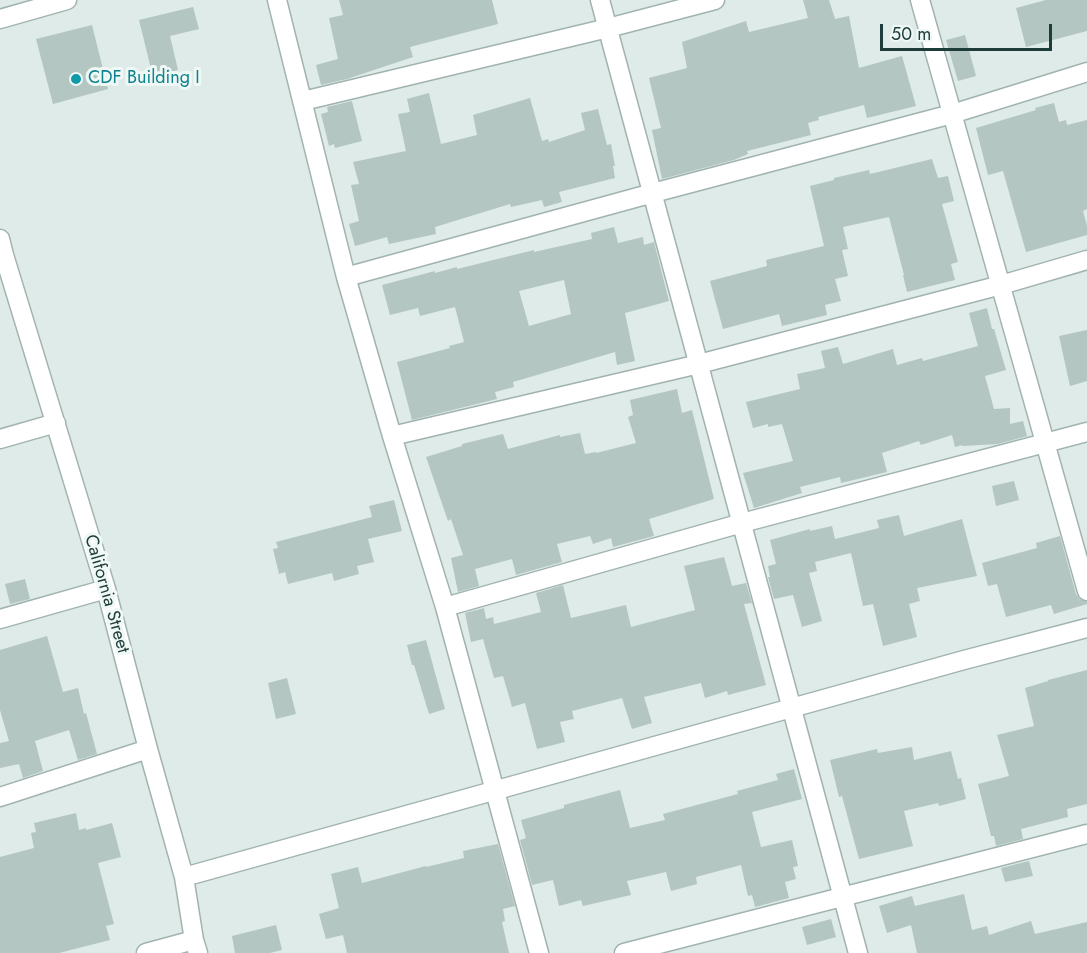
<!DOCTYPE html>
<html>
<head>
<meta charset="utf-8">
<style>
  body { margin:0 }
  #map { position:relative; width:1087px; height:953px; overflow:hidden; background:#deebe8; font-family:Jost,sans-serif }
  canvas { display:block }
  .scale { position:absolute; left:880px; top:24px; width:172px; height:27px; box-sizing:border-box; border:3px solid #1e3d3a; border-top:0; padding-left:8px; font-size:18px; line-height:21px; white-space:nowrap; color:#1e3d3a; -webkit-text-stroke:4px #eff8f5; paint-order:stroke }
</style>
</head>
<body>
<div id="map">
<canvas width="1087" height="953"></canvas>
<div class="scale">50 m</div>
</div>
<script>
const c = document.querySelector('canvas').getContext('2d');
c.lineJoin = 'round';
function fill(path, color) { c.fillStyle = color; c.fill(path, 'evenodd'); }
const shape = rows => new Path2D(rows.map(r => 'M' + r).join(''));
function stroke(path, color, width, dash) { c.strokeStyle = color; c.lineWidth = width; c.lineCap = dash ? 'butt' : 'round'; c.setLineDash(dash || []); c.stroke(path); }
function drawText(font, color, halo, rows, align = 'center') {
  c.font = font + ' Jost,sans-serif'; c.lineWidth = 6; c.setLineDash([]); c.textBaseline = 'middle'; c.strokeStyle = halo; c.fillStyle = color; for (const [text, x, y, turn = 0] of rows) {
    c.save(); c.translate(x, y); c.rotate((+turn || 0) * Math.PI / 180); c.textAlign = isNaN(turn) ? turn : align; if (halo) c.strokeText(text, 0, 0); c.fillText(text, 0, 0); c.restore();
  }
}
fill(shape([
  [339,0,492,0,498,24,410,47,413,57,347,79,321,85,316,65,338,59,329,18,343,15],
  [803,0,829,0,835,19,849,16,859,68,902,56,916,106,867,118,864,105,818,117,819,120,808,123,811,135,747,151,748,154,734,160,662,179,652,130,661,128,649,78,687,68,682,42,746,21,749,32,808,18],
  [1046,0,1087,0,1087,31,1026,47,1016,8],
  [193,7,199,29,170,36,178,70,153,77,139,20],
  [92,25,108,89,53,104,36,39],
  [965,35,976,76,958,81,946,40],
  [429,93,441,144,477,135,473,115,530,98,542,141,548,139,549,142,585,130,581,113,598,109,607,145,611,144,615,166,613,166,615,178,559,192,562,202,544,207,542,200,511,207,510,204,435,227,436,234,389,244,387,237,355,246,349,224,359,221,351,185,359,184,353,162,406,151,398,114,410,112,407,99],
  [352,101,362,141,335,148,334,144,329,146,321,114,328,112,327,107],
  [1054,103,1059,122,1066,120,1067,125,1087,120,1087,209,1083,211,1087,226,1087,235,1026,252,1003,171,988,175,976,128,1036,110,1035,108],
  [932,159,938,178,948,176,954,201,942,204,958,262,951,264,955,280,907,292,903,275,904,275,889,217,843,227,848,249,842,250,848,276,835,279,841,301,825,305,827,315,782,326,779,314,723,329,710,281,767,266,766,260,824,246,810,186,834,180,834,178,869,170,870,174],
  [614,227,618,243,643,237,644,245,654,242,669,301,625,313,635,361,617,365,615,352,513,382,514,387,495,392,497,399,412,420,397,362,450,348,449,346,464,342,455,307,420,316,418,308,390,315,382,285,435,271,435,273,457,267,457,269,534,250,534,252,592,239,591,233],
  [564,280,571,314,529,326,519,291],
  [987,308,992,329,994,329,1006,370,985,376,994,409,1010,408,1010,424,1023,421,1027,436,998,444,962,446,962,445,955,447,952,435,921,445,919,441,882,453,887,472,841,483,840,477,800,487,802,493,754,508,743,473,793,461,782,424,768,427,768,424,753,428,746,402,800,389,797,374,825,368,821,351,838,347,843,364,893,349,897,365,922,358,923,361,978,346,969,313],
  [1087,330,1087,381,1070,386,1059,336],
  [677,389,682,413,692,410,714,499,649,519,654,536,613,547,611,538,593,544,590,536,557,544,562,562,516,575,512,559,475,569,479,586,458,592,451,558,463,555,451,519,448,521,426,457,462,446,462,444,503,434,508,449,560,435,560,437,580,433,585,454,596,452,596,453,636,443,628,417,633,415,630,400],
  [1014,481,1019,500,996,506,992,486],
  [394,500,402,531,368,539,374,562,357,566,359,574,334,581,332,573,288,584,285,572,279,574,273,549,278,548,276,542,372,517,369,506],
  [899,515,904,536,962,519,977,576,917,588,920,601,909,604,917,637,883,646,873,604,863,606,851,553,815,562,817,571,809,573,822,621,802,627,793,595,774,599,768,577,770,577,768,566,776,564,770,540,810,529,810,531,832,526,835,539,879,528,877,520],
  [1060,536,1076,594,1080,599,1087,602,1087,604,1054,614,1051,605,1006,617,997,584,988,586,982,563,1037,548,1036,543],
  [724,557,732,586,746,583,752,603,744,604,766,685,728,695,727,691,705,698,701,683,644,697,652,723,632,729,622,698,572,711,574,719,560,722,565,742,537,749,525,703,512,707,503,676,494,678,483,639,471,642,465,613,484,608,486,619,493,617,494,624,541,612,536,593,563,585,571,618,626,605,631,627,695,610,684,566],
  [25,579,30,599,10,604,5,584],
  [47,636,63,692,78,688,84,714,86,713,97,754,78,760,69,730,35,741,43,771,23,778,19,764,0,768,0,743,9,741,0,710,0,650],
  [426,640,445,709,429,714,414,665,412,665,407,645],
  [1087,670,1087,804,1067,809,1068,817,1021,829,1023,839,996,846,994,836,991,836,978,784,1009,776,997,735,1034,726,1025,688,1048,681,1048,680],
  [287,678,296,714,276,719,268,683],
  [912,747,914,760,951,751,958,779,961,778,966,799,939,806,938,803,904,811,913,846,859,859,842,796,839,797,830,760,877,749,878,753],
  [794,769,802,799,752,812,761,847,792,840,798,866,793,867,796,879,785,882,789,898,755,907,752,895,748,896,741,865,696,877,697,884,671,891,666,872,627,881,631,895,583,906,581,900,559,906,553,880,532,885,520,840,526,838,521,820,564,808,564,805,620,790,630,828,665,820,663,814,738,794,737,791,778,780,776,774],
  [76,813,79,830,86,828,86,830,112,823,121,857,98,863,114,924,106,926,110,940,59,953,0,953,0,857,34,848,31,833,36,832,34,823],
  [498,844,515,906,503,909,505,921,502,922,509,953,347,953,343,935,326,939,319,914,339,908,331,874,358,867,362,883,426,866,426,867,464,858,463,851],
  [1029,861,1033,876,1005,882,1001,868],
  [964,894,972,930,987,926,989,935,1031,921,1035,934,1087,922,1087,953,917,953,911,925,887,933,879,906,912,896,915,906],
  [831,919,836,937,807,945,802,927],
  [276,925,282,950,270,953,235,953,232,936]
]), '#b3c6c2');
const minor = shape([
  [277,0,346,277,392,436,445,607,539,953],
  [600,0,858,953],
  [920,0,1087,591],
  [0,19,67,0],
  [303,101,608,28,715,0],
  [0,239,4,255,106,589,148,749,184,877,194,940,198,953],
  [346,277,653,193,952,114,1087,72],
  [392,436,699,364,1001,285,1087,260],
  [0,439,56,423],
  [445,607,742,523,1087,432],
  [0,619,106,589],
  [0,797,148,749],
  [184,877,964,660,1087,628],
  [146,953,194,940],
  [624,953,1087,834]
]);
stroke(minor, '#a1b3b0', 21);
stroke(minor, '#fff', 18);
for (const [x, y, r, color] of [
  [76,79,6,"#0f9aa8"]
]) { const dot = new Path2D(); dot.arc(x, y, r, 0, 2 * Math.PI); c.fillStyle = color; c.fill(dot); stroke(dot, '#eff8f5', 2); }
drawText('18px', '#0d838f', '#eff8f5', [
  ["CDF Building I",88,79]
], 'left');
drawText('18px', '#1e3d3a', '#eff8f5', [
  ["California Street",106,594,74]
]);
</script>
</body>
</html>
